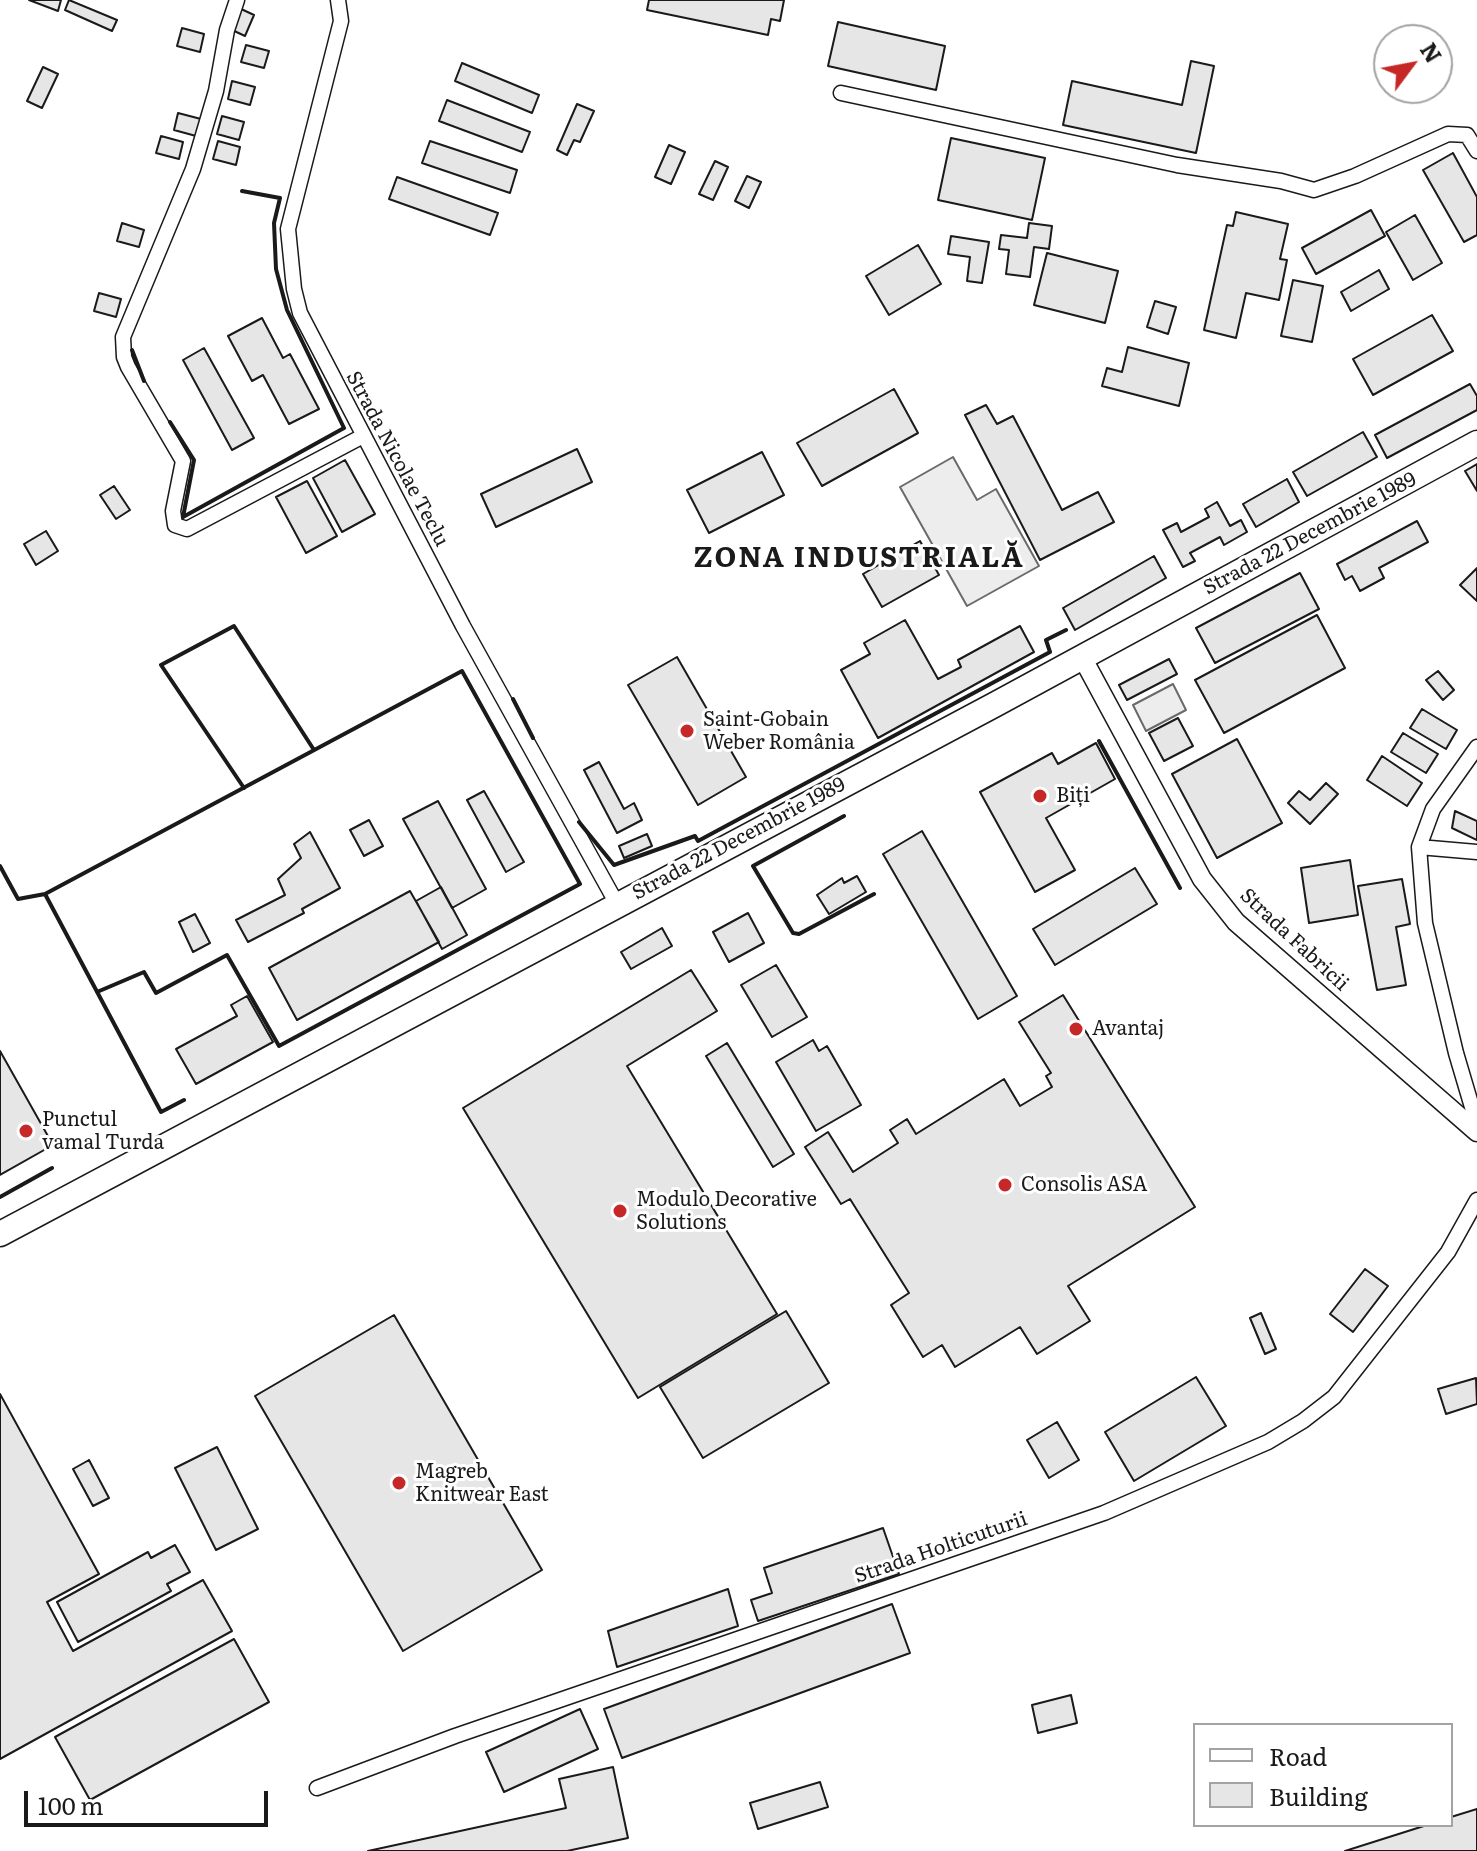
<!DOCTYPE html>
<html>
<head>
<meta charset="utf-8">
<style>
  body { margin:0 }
  #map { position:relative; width:1477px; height:1851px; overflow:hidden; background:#fff; font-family:Literata,serif }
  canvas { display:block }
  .legend { position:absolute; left:1193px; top:1723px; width:260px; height:104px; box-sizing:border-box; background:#fff; border:2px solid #a3a3a3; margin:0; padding:10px 14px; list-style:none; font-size:24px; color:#1a1a1a }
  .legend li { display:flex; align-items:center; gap:16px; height:40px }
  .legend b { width:40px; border:2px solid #a3a3a3 }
  .north { position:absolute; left:1373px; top:24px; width:80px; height:80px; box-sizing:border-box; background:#fff; border:2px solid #a3a3a3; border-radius:50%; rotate:58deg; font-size:22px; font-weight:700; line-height:32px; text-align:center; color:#1a1a1a }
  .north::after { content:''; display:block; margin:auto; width:28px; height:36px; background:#c62828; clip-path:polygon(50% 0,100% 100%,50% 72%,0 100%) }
  .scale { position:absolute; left:24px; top:1791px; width:244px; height:36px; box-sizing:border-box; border:4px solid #1a1a1a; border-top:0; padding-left:10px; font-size:24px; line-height:28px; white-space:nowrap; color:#1a1a1a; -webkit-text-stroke:6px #fff; paint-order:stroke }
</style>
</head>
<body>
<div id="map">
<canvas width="1477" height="1851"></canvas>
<ul class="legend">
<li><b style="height:10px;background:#fff"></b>Road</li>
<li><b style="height:22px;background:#e6e6e6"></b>Building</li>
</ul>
<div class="north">N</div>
<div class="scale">100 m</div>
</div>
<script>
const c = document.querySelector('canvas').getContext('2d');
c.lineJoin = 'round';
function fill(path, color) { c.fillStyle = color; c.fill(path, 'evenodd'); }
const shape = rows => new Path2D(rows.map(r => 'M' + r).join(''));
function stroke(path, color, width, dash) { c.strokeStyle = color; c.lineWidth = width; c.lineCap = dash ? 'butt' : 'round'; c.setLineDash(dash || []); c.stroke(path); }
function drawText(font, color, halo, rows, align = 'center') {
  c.font = font + ' Literata,serif'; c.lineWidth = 6; c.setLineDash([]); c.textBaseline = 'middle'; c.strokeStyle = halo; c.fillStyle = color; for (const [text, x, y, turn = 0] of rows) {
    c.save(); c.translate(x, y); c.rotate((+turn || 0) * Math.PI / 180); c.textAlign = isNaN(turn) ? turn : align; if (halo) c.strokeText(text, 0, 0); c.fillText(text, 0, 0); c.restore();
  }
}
const parking = shape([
  [953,457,977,500,996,489,1039,566,967,606,900,487,953,457],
  [1173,684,1186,710,1146,731,1133,705,1173,684]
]);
fill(parking, '#ededed');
stroke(parking, '#6a6a6a', 2);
const building = shape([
  [29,0,61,0,58,11,29,0],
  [69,0,117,20,112,31,65,10,69,0],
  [649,0,784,0,780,21,771,19,768,35,647,10,649,0],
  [239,8,254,15,245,36,230,29,239,8],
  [838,22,945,46,936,90,828,66,838,22],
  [182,28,204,34,200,52,177,46,182,28],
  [246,45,269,51,264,68,241,62,246,45],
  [1191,61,1214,66,1196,153,1063,125,1072,81,1182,105,1191,61],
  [462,63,539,95,532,113,455,81,462,63],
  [43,67,58,74,42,108,27,101,43,67],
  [232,81,255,87,250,105,228,99,232,81],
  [447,100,530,132,522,152,439,121,447,100],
  [577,104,594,111,580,142,574,140,567,155,557,150,577,104],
  [178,113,201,119,196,136,174,130,178,113],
  [222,116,244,122,239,140,217,134,222,116],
  [161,136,183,142,179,159,156,153,161,136],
  [951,138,1045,158,1032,220,938,200,951,138],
  [218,141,240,147,236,165,213,159,218,141],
  [430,141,517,170,510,193,422,163,430,141],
  [669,145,685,152,671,184,655,177,669,145],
  [1453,153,1477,197,1477,235,1464,242,1423,170,1453,153],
  [715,161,728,167,713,200,699,194,715,161],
  [747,176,761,182,749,208,735,201,747,176],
  [397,177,498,213,490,235,389,199,397,177],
  [1371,210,1385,236,1316,274,1302,248,1371,210],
  [1236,212,1288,224,1280,259,1287,260,1279,300,1246,293,1236,338,1204,330,1227,225,1233,226,1236,212],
  [1415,215,1442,263,1413,280,1386,232,1415,215],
  [122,223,144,230,139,247,117,241,122,223],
  [1029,223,1052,226,1049,249,1034,247,1030,277,1006,274,1009,250,999,249,1001,235,1027,238,1029,223],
  [951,236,989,242,982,283,967,281,970,257,948,254,951,236],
  [918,245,941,284,889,315,866,276,918,245],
  [1047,253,1118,271,1105,323,1034,305,1047,253],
  [1379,270,1389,289,1351,311,1341,292,1379,270],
  [1293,280,1323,286,1312,342,1281,336,1293,280],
  [99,293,121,299,116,317,94,311,99,293],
  [1155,301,1176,307,1168,334,1147,327,1155,301],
  [1432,315,1453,351,1373,395,1353,359,1432,315],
  [262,318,283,358,290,354,319,409,289,424,263,375,252,381,228,336,262,318],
  [1128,347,1189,363,1179,406,1102,386,1107,368,1122,372,1128,347],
  [204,348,254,438,232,450,183,360,204,348],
  [1470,384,1477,396,1477,410,1387,458,1375,435,1470,384],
  [894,389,918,433,822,486,797,443,894,389],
  [986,405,997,424,1013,416,1062,510,1098,492,1114,522,1040,560,965,415,986,405],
  [1363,432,1377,457,1307,496,1293,472,1363,432],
  [577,449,592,482,496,527,481,494,577,449],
  [762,452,784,495,709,533,687,490,762,452],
  [345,460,375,514,342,532,313,478,345,460],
  [1477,464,1477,491,1465,471,1477,464],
  [1287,479,1299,502,1256,527,1243,504,1287,479],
  [307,481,337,536,306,553,276,497,307,481],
  [114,486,130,510,116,519,100,495,114,486],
  [1217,502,1230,526,1241,520,1247,532,1224,545,1220,537,1190,553,1195,561,1183,567,1163,530,1177,523,1181,532,1209,517,1205,509,1217,502],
  [1417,521,1428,542,1379,568,1384,578,1360,591,1352,576,1345,580,1337,564,1417,521],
  [46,531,58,551,36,565,24,544,46,531],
  [920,541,939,575,882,607,863,574,920,541],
  [1154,556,1166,578,1075,630,1063,608,1154,556],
  [1477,568,1477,601,1460,585,1477,568],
  [1300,573,1319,609,1215,663,1196,628,1300,573],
  [1317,615,1345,668,1224,733,1195,680,1317,615],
  [905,620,938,679,961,667,958,660,1020,626,1034,652,878,738,841,670,870,654,864,643,905,620],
  [677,657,746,777,698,805,628,685,677,657],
  [1169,659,1177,674,1127,700,1119,685,1169,659],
  [1438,671,1454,690,1443,700,1426,680,1438,671],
  [1422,709,1457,730,1446,749,1410,728,1422,709],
  [1178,718,1193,746,1164,761,1149,733,1178,718],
  [1403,733,1438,754,1426,773,1391,752,1403,733],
  [1237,739,1282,823,1217,858,1172,774,1237,739],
  [1096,743,1115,779,1046,818,1075,870,1035,892,980,792,1052,753,1058,764,1096,743],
  [1382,756,1422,783,1407,806,1367,780,1382,756],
  [599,762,624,809,634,803,642,820,617,833,584,770,599,762],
  [1326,783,1338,794,1310,824,1288,803,1299,791,1310,800,1326,783],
  [484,791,524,862,506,872,467,800,484,791],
  [438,801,486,889,452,908,403,819,438,801],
  [1455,811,1477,821,1477,840,1452,828,1455,811],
  [369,820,383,846,364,856,350,830,369,820],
  [922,831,1017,996,978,1019,883,854,922,831],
  [310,832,340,888,302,909,304,913,248,942,236,920,285,895,278,879,301,858,294,844,310,832],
  [647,834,652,846,624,858,619,846,647,834],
  [1350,860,1358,915,1309,923,1301,868,1350,860],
  [1135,868,1157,904,1055,965,1033,929,1135,868],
  [857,876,866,892,829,914,817,895,842,878,844,883,857,876],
  [1402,879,1410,924,1396,927,1406,985,1377,990,1358,886,1402,879],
  [441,887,467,935,442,949,416,901,441,887],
  [410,891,439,942,297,1020,269,968,410,891],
  [748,913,764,943,729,962,713,932,748,913],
  [195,914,210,943,193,952,179,922,195,914],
  [662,928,672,946,631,969,621,952,662,928],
  [776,965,807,1017,772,1037,741,985,776,965],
  [691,970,717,1011,627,1066,777,1314,638,1398,463,1108,691,970],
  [1063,995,1195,1207,1068,1286,1090,1321,1037,1354,1020,1327,955,1367,942,1345,923,1357,891,1305,909,1293,850,1199,841,1204,805,1147,828,1132,853,1172,898,1143,890,1130,907,1119,916,1134,1004,1079,1020,1106,1052,1087,1046,1076,1051,1073,1019,1022,1063,995],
  [247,996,273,1042,196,1084,176,1049,237,1016,231,1005,247,996],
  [813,1040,819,1051,827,1046,861,1105,816,1131,776,1062,813,1040],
  [727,1043,794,1154,773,1167,706,1056,727,1043],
  [0,1051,53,1145,0,1175,0,1051],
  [1365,1269,1388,1286,1353,1332,1330,1314,1365,1269],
  [786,1311,829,1383,703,1458,660,1387,786,1311],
  [1261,1313,1276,1349,1265,1354,1250,1318,1261,1313],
  [394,1315,542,1570,403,1651,255,1396,394,1315],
  [1196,1377,1226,1426,1134,1481,1105,1432,1196,1377],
  [1476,1378,1477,1404,1446,1414,1438,1389,1476,1378],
  [0,1394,99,1574,47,1602,73,1651,203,1580,232,1631,0,1759,0,1394],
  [1057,1422,1079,1460,1049,1478,1027,1440,1057,1422],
  [217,1447,258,1529,216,1550,175,1468,217,1447],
  [89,1460,109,1498,93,1506,73,1469,89,1460],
  [883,1528,899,1574,758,1621,751,1600,772,1593,764,1568,883,1528],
  [175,1545,190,1572,167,1584,171,1591,78,1642,57,1602,148,1552,151,1558,175,1545],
  [728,1589,738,1626,617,1667,608,1631,728,1589],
  [892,1604,910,1653,622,1758,604,1709,892,1604],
  [234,1639,269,1702,90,1800,55,1737,234,1639],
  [1071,1695,1077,1723,1038,1733,1032,1705,1071,1695],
  [580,1709,598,1749,504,1792,486,1752,580,1709],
  [613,1767,628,1838,567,1851,368,1851,566,1808,559,1779,613,1767],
  [820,1782,828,1807,758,1829,750,1803,820,1782],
  [1477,1809,1477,1851,1345,1851,1427,1825,1451,1825,1451,1817,1477,1809]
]);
fill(building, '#e6e6e6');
stroke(building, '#1a1a1a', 2);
const minor = shape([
  [237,0,227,30,216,91,193,169,123,337,124,357,128,367,183,461,173,511,175,525,187,529,363,436],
  [338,0,341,21,288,229,294,289,300,313,463,626,617,904],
  [841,93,1177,165,1281,181,1314,190,1355,176,1448,134,1467,135,1477,151],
  [1477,747,1433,809,1419,847,1425,923,1456,1053,1477,1124],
  [1419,847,1477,852],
  [317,1788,455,1736,1104,1513,1268,1442,1303,1421,1334,1397,1448,1252,1477,1200]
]);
const tertiary = shape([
  [1082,657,1202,879,1236,922,1477,1132]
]);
const primary = shape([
  [0,1234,996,704,1477,443]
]);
stroke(minor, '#1a1a1a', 17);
stroke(tertiary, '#1a1a1a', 21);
stroke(primary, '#1a1a1a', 27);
stroke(minor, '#fff', 14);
stroke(tertiary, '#fff', 18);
stroke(primary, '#fff', 24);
stroke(shape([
  [132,350,144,381],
  [170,422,194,460,183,517,344,428,287,310,276,269,274,223,280,198,242,191],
  [513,699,533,738],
  [1099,741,1180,888],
  [244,788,161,665,234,626,314,750],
  [844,816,753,866,793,933,799,934,874,894],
  [579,822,614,865,695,836,698,841,1050,652,1046,640,1066,630],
  [0,866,18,899,45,894,161,1112,184,1100],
  [45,894,462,671,580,884,279,1046,227,955,156,993,144,972,97,992],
  [0,1197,52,1168]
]), '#1a1a1a', 4);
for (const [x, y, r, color] of [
  [687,731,8,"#c62828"],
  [1040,796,8,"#c62828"],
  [1076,1029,8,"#c62828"],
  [26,1131,8,"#c62828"],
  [1005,1185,8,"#c62828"],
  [620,1211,8,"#c62828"],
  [399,1483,8,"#c62828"]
]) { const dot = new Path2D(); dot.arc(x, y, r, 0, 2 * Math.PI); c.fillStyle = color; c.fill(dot); stroke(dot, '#fff', 3); }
drawText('20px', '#1a1a1a', '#fff', [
  ["Strada Nicolae Teclu",397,459,62],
  ["Strada 22 Decembrie 1989",1310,534,-28],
  ["Strada 22 Decembrie 1989",739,839,-28],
  ["Strada Fabricii",1294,940,43],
  ["Strada Holticuturii",941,1548,-19]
]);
drawText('20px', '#1a1a1a', '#fff', [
  ["Saint-Gobain",703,720],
  ["Weber România",703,743],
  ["Biți",1056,796],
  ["Avantaj",1092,1029],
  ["Punctul",42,1120],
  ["vamal Turda",42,1143],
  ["Consolis ASA",1021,1185],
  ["Modulo Decorative",636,1200],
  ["Solutions",636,1223],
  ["Magreb",415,1472],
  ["Knitwear East",415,1495]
], 'left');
c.letterSpacing = '2px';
drawText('bold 28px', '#1a1a1a', '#fff', [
  ["ZONA INDUSTRIALĂ",859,559]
]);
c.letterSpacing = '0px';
</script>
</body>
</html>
